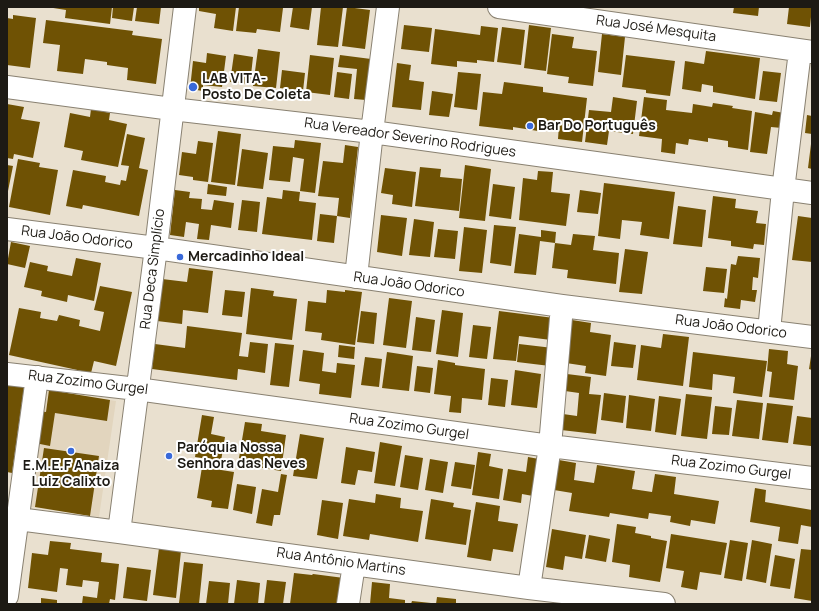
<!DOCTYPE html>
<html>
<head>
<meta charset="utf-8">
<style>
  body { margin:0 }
  #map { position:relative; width:819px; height:611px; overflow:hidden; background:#e9e0cf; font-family:Manrope,sans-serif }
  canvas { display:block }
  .frame { position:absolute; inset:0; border:8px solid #1d1a14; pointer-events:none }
</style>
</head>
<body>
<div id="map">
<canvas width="819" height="611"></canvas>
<div class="frame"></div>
</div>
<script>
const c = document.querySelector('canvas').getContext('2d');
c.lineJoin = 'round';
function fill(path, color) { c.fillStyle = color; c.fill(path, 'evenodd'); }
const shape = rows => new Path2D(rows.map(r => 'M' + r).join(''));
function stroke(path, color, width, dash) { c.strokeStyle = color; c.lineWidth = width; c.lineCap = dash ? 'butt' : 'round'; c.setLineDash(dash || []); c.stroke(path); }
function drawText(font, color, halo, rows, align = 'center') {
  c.font = font + ' Manrope,sans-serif'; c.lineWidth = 4; c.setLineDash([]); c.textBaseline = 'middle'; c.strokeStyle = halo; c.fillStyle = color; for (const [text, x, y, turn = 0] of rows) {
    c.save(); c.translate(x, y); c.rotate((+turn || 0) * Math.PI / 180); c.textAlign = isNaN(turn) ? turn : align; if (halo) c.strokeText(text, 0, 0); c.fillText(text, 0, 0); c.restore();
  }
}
fill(shape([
  [43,389,116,401,99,517,25,506]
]), '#e2d5be');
fill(shape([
  [47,7,112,7,110,24,65,18,66,10],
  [113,7,134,7,132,21,112,18],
  [137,7,161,7,159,24,135,21],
  [199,7,236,7,233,31,214,28,216,14,199,11],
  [239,7,283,8,280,32,257,29,256,33,236,31],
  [293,7,312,7,309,30,290,27],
  [321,7,343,7,338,47,317,45],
  [347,7,370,10,365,49,342,46],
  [734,7,759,7,758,16,733,13],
  [789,7,812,7,810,27,787,24],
  [13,15,36,18,30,68,7,65,7,18,13,19],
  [46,20,133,31,132,35,162,39,156,84,127,80,128,68,107,65,107,62,85,59,83,74,57,71,60,45,43,43],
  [404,25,432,28,429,52,401,49],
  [529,25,551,28,546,71,524,68],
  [481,26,498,28,494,62,477,60,477,63,457,61,457,67,431,64,435,29,480,35],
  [502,27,525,30,521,65,497,62],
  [552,34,574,37,572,48,597,51,593,86,568,83,569,77,547,74],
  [602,34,625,37,621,75,598,72],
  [258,49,280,52,276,88,253,86],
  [706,51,760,58,755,99,713,92,713,86,702,84,701,92,682,89,685,61,704,64],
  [207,53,226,56,222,87,203,85,203,91,190,89,193,61,206,63],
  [234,54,253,57,250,84,230,82],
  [310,55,334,58,330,95,306,92],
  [340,55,371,59,366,100,354,99,357,69,338,67],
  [626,55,675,61,670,96,646,93,646,90,622,87],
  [397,63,411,65,409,80,424,82,421,110,392,107],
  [282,70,305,73,303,91,280,88],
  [763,71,781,73,777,102,759,100],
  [337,72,352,74,349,99,334,97],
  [458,72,481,74,477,110,454,107],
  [504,82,543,87,543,92,587,98,582,142,558,139,559,125,539,123,538,131,513,127,513,130,479,126,483,92,502,94],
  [432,91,453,94,449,117,429,115],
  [613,97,637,101,633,134,609,131,607,145,585,142,589,110,611,112],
  [644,97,667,100,666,110,692,113,693,104,712,107,713,103,733,106,732,108,752,111,748,150,728,147,728,141,708,138,708,142,689,139,688,145,676,143,675,154,661,152,662,139,639,136],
  [7,104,24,107,21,119,40,122,33,158,14,154,13,159,7,158],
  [91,109,110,113,109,120,127,124,118,167,81,160,83,151,64,147,70,113,90,117],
  [773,111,784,113,782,128,771,127,767,154,750,152,755,112,772,115],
  [807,115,812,116,812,134,805,133],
  [218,131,241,134,235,185,211,182],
  [127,134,145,138,139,168,148,170,139,216,83,205,82,209,66,206,73,170,106,176,105,182,120,185,121,180,126,181,129,166,121,165],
  [295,140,321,143,315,193,300,191,304,159,293,157,290,182,269,180,273,146,294,148],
  [198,141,213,143,208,182,193,180,193,177,179,175,182,152,196,154],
  [811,144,812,144,812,169,808,168],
  [345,145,358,147,350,218,337,216,339,198,318,196,323,161,343,163],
  [242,149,268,153,263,189,237,186],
  [18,159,40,163,39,167,58,170,50,215,9,207],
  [7,165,13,166,8,191,7,191],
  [465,165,491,169,485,221,459,218],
  [420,167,441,169,440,177,462,179,459,211,415,206],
  [385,168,416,172,412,207,392,204,393,195,381,193],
  [538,171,553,172,551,192,570,194,566,226,519,220,523,178,537,180],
  [604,183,675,192,669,239,640,235,642,222,622,220,620,239,598,236],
  [208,184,227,187,226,196,207,194],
  [493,184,515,187,511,219,489,216],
  [175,190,190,192,189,198,202,199,201,209,212,210,214,200,234,203,231,228,211,225,209,240,197,239,199,224,186,222,184,237,170,235],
  [283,190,300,192,299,201,316,203,312,240,262,234,267,197,282,199],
  [580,190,601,193,598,214,577,212],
  [713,196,736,199,735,208,758,211,756,223,766,224,764,245,754,244,753,249,731,246,731,241,708,238],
  [242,200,260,202,257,232,238,230],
  [678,206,706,210,702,247,673,244],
  [320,214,337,216,334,243,317,241],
  [381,215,407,218,402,256,377,252],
  [798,216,812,218,812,262,792,260],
  [414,219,434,222,430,257,409,255],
  [494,225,516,227,511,266,490,263],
  [464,227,487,230,482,273,459,271],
  [438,229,458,231,455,259,434,257],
  [541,230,556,232,555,243,540,241,536,275,514,273,519,234,541,237],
  [573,234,595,236,593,250,619,253,616,284,567,278,568,270,552,268,555,243,571,245],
  [11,242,30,246,25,268,7,264],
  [625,249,648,252,642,294,619,292],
  [738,256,760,258,758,278,753,277,752,290,757,290,755,302,741,300,740,309,724,307,725,298,727,299,731,264,736,265],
  [76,258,101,263,94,301,68,295,67,302,41,296,42,291,24,287,30,262,48,266,47,271,72,276],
  [706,267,727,269,724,293,703,291],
  [189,268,213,271,208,313,183,310,182,324,157,321,162,279,187,282],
  [100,286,132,292,116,366,94,361,91,373,9,355,19,308,41,312,40,318,57,321,59,315,80,320,79,326,100,331,104,312,94,310],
  [251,288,274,291,273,296,297,299,292,340,246,334],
  [225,290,245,292,242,317,222,315],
  [327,290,345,292,345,290,362,292,355,345,321,340,322,333,305,331,308,301,326,303],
  [389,298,412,301,406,348,383,345],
  [442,310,463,313,458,357,436,354],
  [361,311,377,313,374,344,357,342],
  [499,311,554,318,551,340,519,336,516,361,493,359],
  [416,317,435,320,431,352,412,350],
  [572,320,591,323,590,332,611,335,606,376,585,373,586,366,566,363],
  [473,325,491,327,487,359,469,357],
  [187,326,242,333,239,356,248,357,250,342,268,344,265,373,238,369,237,380,152,369,155,344,185,348],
  [663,334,689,337,683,386,637,380,641,345,661,348],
  [614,342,636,345,633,368,611,366],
  [275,343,294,345,289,387,270,385],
  [519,344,553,348,550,366,517,362],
  [339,345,355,347,354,359,338,357],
  [769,349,788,351,787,364,798,366,794,400,769,397,772,372,767,371],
  [303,350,324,353,322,371,336,373,337,363,355,365,351,398,319,394,320,384,299,381],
  [387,352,413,356,409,391,382,388],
  [693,352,767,361,762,397,733,393,735,377,713,374,712,390,689,387],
  [811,356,812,356,812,370,809,369],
  [365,357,382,359,379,387,361,385],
  [438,360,455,363,455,365,485,369,482,400,462,398,461,413,449,412,451,396,434,394],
  [417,366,433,368,430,393,414,391],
  [515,370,541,374,537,408,511,405],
  [567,374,591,377,589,394,601,395,596,434,561,430,563,414,577,416,579,393,565,391],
  [491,378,508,380,505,407,488,405],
  [7,384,24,387,12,473,7,472],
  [49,390,110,400,107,421,55,413,50,446,35,443,39,411,46,412],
  [604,393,626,396,623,423,601,420],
  [686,394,712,397,707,439,681,436],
  [629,395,655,399,651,431,626,428],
  [659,396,681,399,676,435,655,432],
  [737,400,763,403,759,439,732,436],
  [767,403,793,406,788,443,762,440],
  [715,406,732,408,729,435,712,434],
  [202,415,214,417,211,434,225,437,221,461,195,457],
  [797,416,812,418,811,446,793,444],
  [245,422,262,424,261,431,286,435,281,471,238,464],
  [300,434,324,438,317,479,293,476],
  [380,442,402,446,395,486,374,483],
  [346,447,375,452,372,472,358,470,355,485,341,483],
  [44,448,99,456,90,516,35,507],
  [478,452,491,454,489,466,503,469,499,499,472,495],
  [405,455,423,458,418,490,400,487],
  [528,457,539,459,533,496,522,494,521,503,503,500,508,469,526,472],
  [430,459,448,462,443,493,425,490],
  [559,460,576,463,574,480,594,483,597,465,635,471,632,489,652,492,655,474,676,477,674,494,719,501,715,524,691,520,690,526,670,522,671,516,649,513,648,519,610,513,609,517,569,511,572,493,554,490],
  [455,462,475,465,471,489,451,486],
  [202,467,234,472,228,509,211,507,212,501,197,498],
  [281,474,287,475,280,515,274,515,272,526,256,523,262,489,278,492],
  [237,484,256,487,252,514,233,510],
  [755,488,766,490,765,502,812,510,812,527,801,525,798,544,778,541,780,527,750,522],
  [376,494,401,498,400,508,423,511,418,542,370,534,369,540,343,536,349,499,375,503],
  [431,499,454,503,453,507,471,510,466,545,425,539],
  [322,500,343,503,338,539,317,535],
  [476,502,500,506,498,521,518,524,513,552,493,549,491,561,467,557],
  [617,524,636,527,635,533,651,536,651,538,667,541,660,582,629,577,630,565,612,562],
  [552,529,586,535,582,559,565,556,563,570,546,567],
  [671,534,727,543,721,575,700,572,697,590,681,587,684,571,666,568],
  [589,535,610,539,606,562,585,558],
  [730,540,748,543,742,581,724,578],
  [752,540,772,544,766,583,746,579],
  [50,541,71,543,70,549,102,553,101,562,119,564,115,600,110,599,109,604,82,604,83,596,97,598,99,582,83,580,82,587,66,585,68,569,60,568,57,592,28,588,32,553,48,555],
  [159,548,181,551,176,598,153,595],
  [801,549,812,550,812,601,794,598],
  [775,555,795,559,790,589,770,586],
  [184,562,203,564,199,604,179,603],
  [127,567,151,570,147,601,123,598],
  [294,573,312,575,313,574,344,578,340,604,290,604],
  [237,580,260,583,258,604,234,604],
  [267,580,286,582,283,604,264,604],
  [209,581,230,583,228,604,206,604],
  [372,582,390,584,389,598,405,600,405,604,370,604],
  [437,597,456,599,456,604,436,604],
  [41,598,57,600,57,604,41,604],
  [412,601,431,603,431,604,411,604]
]), '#6f5204');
const minor = shape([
  [499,7,812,52],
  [7,87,172,109,372,132,812,193],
  [7,229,156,248,562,306,812,337],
  [356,277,372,132,388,7],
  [769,331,783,190,800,51],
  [7,374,137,389,550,446,812,478],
  [18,519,119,532,529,588,664,604],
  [119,532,156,248,185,7],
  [529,588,550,446,562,306],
  [7,596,37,377],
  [348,604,354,564]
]);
stroke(minor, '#898171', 24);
stroke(minor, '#fff', 22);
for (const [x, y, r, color] of [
  [193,87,5,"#3969d9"],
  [530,126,4,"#3969d9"],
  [180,257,4,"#3969d9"],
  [71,451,4,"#3969d9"],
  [169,456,4,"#3969d9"]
]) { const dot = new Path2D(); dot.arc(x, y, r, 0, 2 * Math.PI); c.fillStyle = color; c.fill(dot); stroke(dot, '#fff', 1.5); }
drawText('14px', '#1d1a14', '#fff', [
  ["Rua José Mesquita",656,29,8],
  ["Rua Vereador Severino Rodrigues",410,138,8],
  ["Rua João Odorico",77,238,7],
  ["Rua Deca Simplício",153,269,-83],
  ["Rua João Odorico",409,285,8],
  ["Rua João Odorico",731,327,7],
  ["Rua Zozimo Gurgel",88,383,7],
  ["Rua Zozimo Gurgel",409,427,8],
  ["Rua Zozimo Gurgel",731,468,7],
  ["Rua Antônio Martins",341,562,8]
]);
drawText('bold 14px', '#1d1a14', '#fff', [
  ["LAB VITA-",202,79],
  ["Posto De Coleta",202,95],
  ["Bar Do Português",538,126],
  ["Mercadinho Ideal",188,257],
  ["Paróquia Nossa",177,448],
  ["Senhora das Neves",177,464],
  ["E.M.E.F Anaiza",71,466,"center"],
  ["Luiz Calixto",71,482,"center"]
], 'left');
</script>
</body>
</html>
